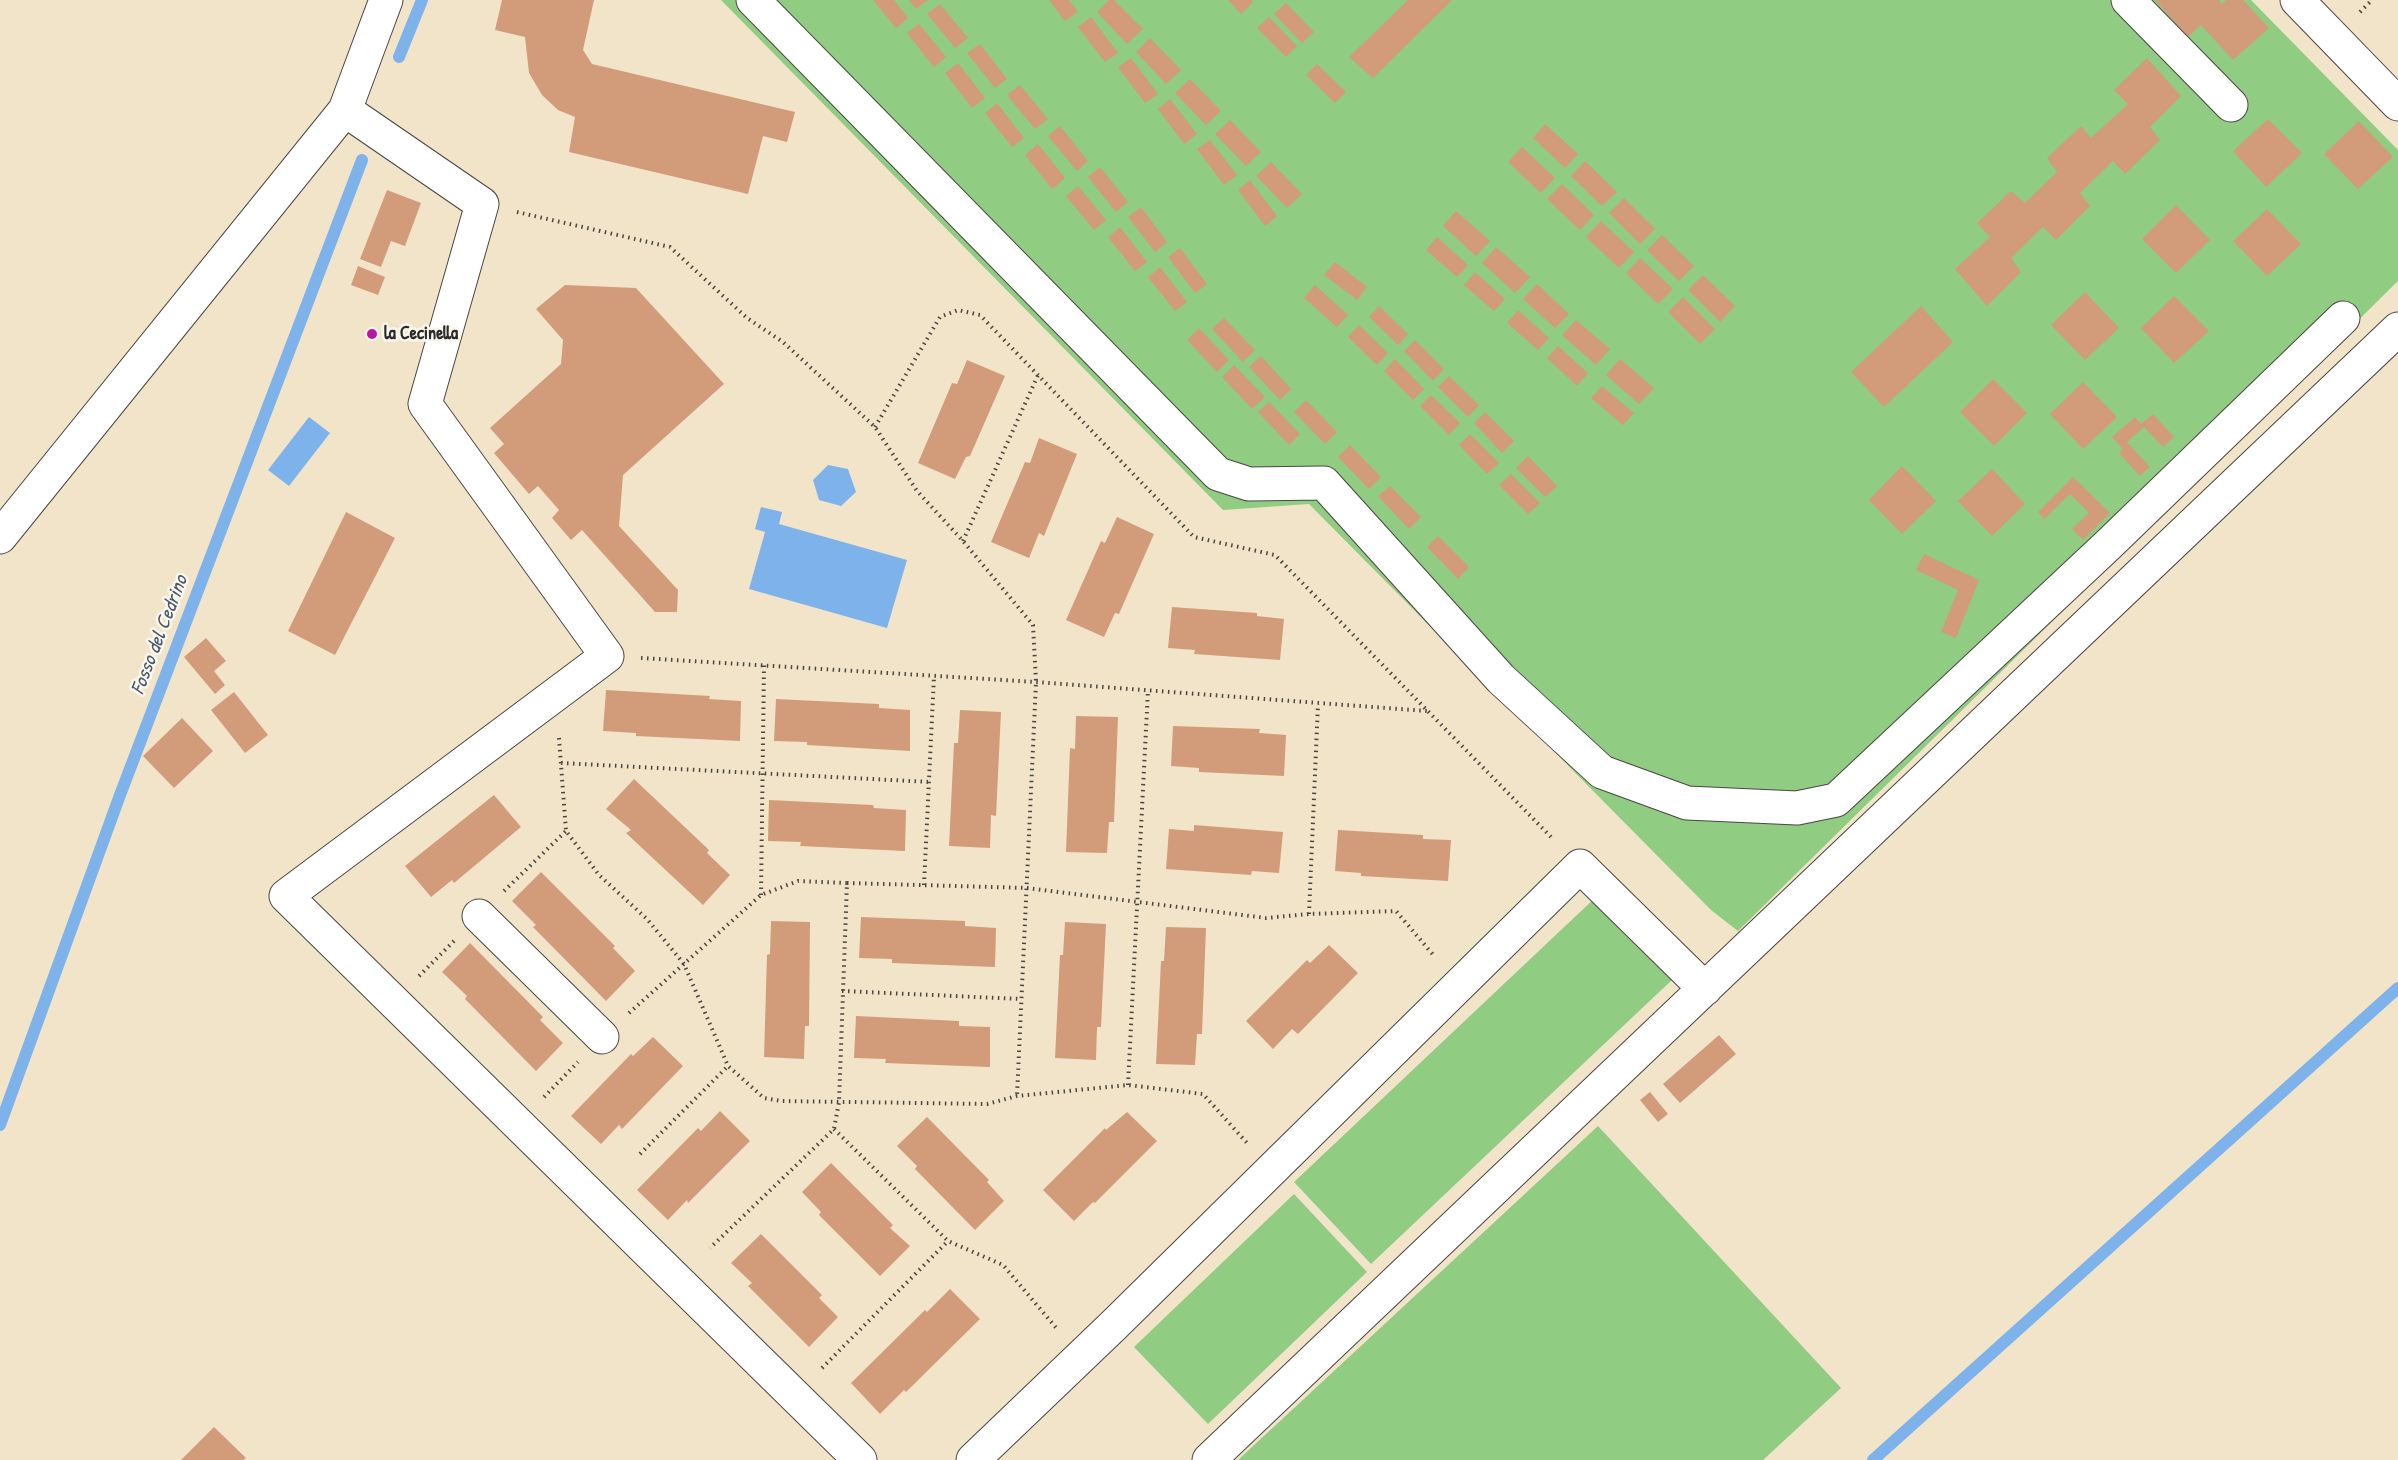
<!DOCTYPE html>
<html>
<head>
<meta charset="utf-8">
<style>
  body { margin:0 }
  canvas { display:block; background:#f2e4c8 }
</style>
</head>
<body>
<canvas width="2398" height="1460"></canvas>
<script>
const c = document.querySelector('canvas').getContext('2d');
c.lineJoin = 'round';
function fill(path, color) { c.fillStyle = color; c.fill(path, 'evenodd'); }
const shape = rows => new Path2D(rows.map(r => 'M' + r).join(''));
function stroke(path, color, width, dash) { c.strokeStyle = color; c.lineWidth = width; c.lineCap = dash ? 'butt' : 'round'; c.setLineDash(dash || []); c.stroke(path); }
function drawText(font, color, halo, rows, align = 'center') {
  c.font = font + ' "Patrick Hand",sans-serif'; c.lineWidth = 5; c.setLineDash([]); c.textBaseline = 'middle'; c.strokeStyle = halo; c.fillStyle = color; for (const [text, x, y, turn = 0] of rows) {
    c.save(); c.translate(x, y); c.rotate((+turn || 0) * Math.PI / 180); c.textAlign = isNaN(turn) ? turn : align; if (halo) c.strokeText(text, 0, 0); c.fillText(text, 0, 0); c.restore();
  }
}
fill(shape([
  [721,0,2251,0,2398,150,2398,281,1738,931,1711,910,1309,504,1223,510],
  [1596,897,1673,979,1371,1264,1294,1182],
  [1598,1126,1841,1388,1763,1460,1238,1460],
  [1294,1194,1367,1272,1208,1424,1134,1347]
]), '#90cc81');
fill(shape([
  [309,417,330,433,289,486,268,470],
  [828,465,848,469,856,492,841,506,819,500,813,480],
  [761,507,782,512,779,524,907,560,887,628,749,589,765,532,755,529]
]), '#7eb2eb');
stroke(shape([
  [399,57,422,0],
  [0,1125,120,795,362,160],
  [1873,1460,2398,988]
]), '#7eb2eb', 12);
fill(shape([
  [502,0,594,0,583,50,592,64,795,112,787,142,763,136,748,194,569,152,575,117,558,110,542,95,529,73,525,37,495,30],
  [873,0,894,0,908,18,896,28],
  [909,0,928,0,916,9],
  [1049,0,1069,0,1078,12,1065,21],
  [1109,0,1114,0,1143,29,1127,44,1097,12],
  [1228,0,1251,0,1253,2,1241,14],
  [1408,0,1452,0,1373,78,1349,57],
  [2155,0,2219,0,2222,4,2227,0,2243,0,2269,28,2233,60,2201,25,2188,37],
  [1286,3,1314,32,1302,43,1274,14],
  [940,4,968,38,955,48,927,14],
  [1091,17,1118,53,1105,62,1078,27],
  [1269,17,1297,46,1286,57,1257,28],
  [919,24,946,57,934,67,907,33],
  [1150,38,1181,70,1166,84,1136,52],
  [980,44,1007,79,995,88,967,53],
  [1131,58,1158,94,1145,103,1118,67],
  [2147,58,2181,96,2150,127,2160,140,2125,174,2113,161,2080,193,2090,206,2056,240,2043,227,2011,258,2021,272,1987,306,1955,269,1990,237,1977,223,2011,191,2025,203,2057,172,2047,158,2081,126,2091,138,2128,104,2114,90],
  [958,63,985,98,972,108,945,73],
  [1317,64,1346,92,1335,103,1306,75],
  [1190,79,1221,111,1206,125,1175,93],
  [1020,85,1048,119,1035,129,1007,95],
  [1170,99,1197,134,1184,144,1158,109],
  [997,103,1024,138,1012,147,985,113],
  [2268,119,2302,153,2266,187,2233,151],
  [1230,120,1261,152,1246,166,1215,134],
  [2359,121,2393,157,2358,189,2324,154],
  [1545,124,1578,154,1565,168,1533,138],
  [1060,126,1088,161,1077,171,1048,136],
  [1210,140,1237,175,1224,185,1197,149],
  [1038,144,1065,178,1052,189,1025,155],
  [1522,147,1555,178,1541,193,1508,162],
  [1585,161,1617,192,1602,206,1571,176],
  [1271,162,1302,194,1287,208,1256,176],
  [1100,167,1128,202,1116,212,1088,177],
  [1250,180,1277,216,1265,226,1238,190],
  [1562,184,1594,215,1580,230,1547,199],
  [1078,186,1106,220,1094,230,1066,196],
  [387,190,421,203,405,246,391,241,381,267,360,259],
  [1624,198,1655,229,1640,244,1609,213],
  [2176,205,2210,240,2176,273,2142,239],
  [1141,207,1167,242,1155,252,1128,217],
  [2267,209,2301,244,2267,276,2233,241],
  [1456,211,1490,241,1476,256,1443,226],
  [1601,221,1634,252,1619,268,1586,237],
  [1120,227,1147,262,1135,271,1108,237],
  [1662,235,1694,266,1679,281,1647,250],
  [1437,237,1468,265,1457,277,1426,250],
  [1496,247,1530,277,1515,293,1482,263],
  [1180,248,1207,284,1195,293,1168,257],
  [1640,258,1673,289,1658,304,1626,273],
  [1335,262,1367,287,1357,300,1324,275],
  [358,266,385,277,378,295,351,285],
  [1160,267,1187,302,1175,311,1148,277],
  [1475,272,1505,299,1494,311,1464,285],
  [1703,275,1735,306,1720,322,1688,290],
  [1537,284,1569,314,1555,328,1523,299],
  [565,285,636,288,724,384,623,475,619,526,678,590,677,612,655,612,582,530,571,540,552,518,559,510,538,486,529,494,494,453,504,444,490,428,561,364,563,340,536,309],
  [1315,285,1348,315,1337,327,1304,298],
  [2085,292,2119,328,2085,360,2051,325],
  [2174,296,2209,331,2174,363,2141,328],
  [1683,297,1715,329,1700,344,1668,312],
  [1379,306,1408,334,1398,345,1369,317],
  [1921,306,1953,342,1884,407,1851,372],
  [1518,310,1549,338,1538,350,1507,323],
  [1224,318,1255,350,1243,362,1212,329],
  [1576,320,1610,349,1596,365,1562,335],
  [1359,325,1388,353,1377,365,1348,337],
  [1199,328,1229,360,1217,372,1187,340],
  [1415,340,1444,369,1433,381,1404,351],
  [1558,346,1588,373,1577,386,1547,358],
  [1261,356,1291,389,1280,400,1249,367],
  [1395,359,1424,389,1413,400,1384,371],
  [1620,359,1654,388,1639,404,1606,375],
  [967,360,1005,376,970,456,966,457,955,479,918,463,952,383,957,384],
  [1234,365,1265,397,1252,409,1222,377],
  [1449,376,1479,405,1468,417,1438,387],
  [1993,379,2027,413,1994,446,1960,412],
  [2083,382,2117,417,2083,449,2050,414],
  [1602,386,1634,413,1623,425,1591,398],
  [1431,395,1460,423,1449,435,1420,406],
  [1306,400,1337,432,1325,444,1294,412],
  [1269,402,1300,434,1289,445,1258,412],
  [1485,412,1514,441,1502,453,1474,423],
  [2153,414,2174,437,2163,447,2144,427,2127,442,2150,467,2140,476,2119,453,2123,449,2112,437,2135,417,2141,424],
  [1470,434,1499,463,1487,474,1459,445],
  [1039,438,1077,454,1044,536,1039,533,1029,558,991,542,1025,462,1030,463],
  [1350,445,1381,477,1369,489,1338,457],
  [1528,456,1557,486,1545,497,1516,468],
  [1902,466,1936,501,1902,534,1869,500],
  [1992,469,2025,504,1992,536,1958,501],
  [1511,474,1540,503,1528,514,1499,485],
  [2073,477,2110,513,2083,540,2072,529,2089,513,2070,494,2044,519,2038,512],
  [1390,486,1421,517,1409,529,1378,496],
  [346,512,395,538,335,655,288,631],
  [1117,517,1154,534,1119,614,1115,613,1104,637,1066,620,1101,541,1105,543],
  [1438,536,1469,567,1458,579,1427,547],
  [1924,554,1979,580,1956,638,1941,632,1958,590,1916,570],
  [1172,607,1257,613,1257,616,1284,619,1280,660,1194,654,1195,650,1168,648],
  [206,638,226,661,214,671,225,685,215,694,184,657],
  [606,690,710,696,709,699,741,701,740,741,636,736,636,733,603,731],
  [234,692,268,735,245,753,211,710],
  [776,699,879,704,879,708,910,710,910,751,807,745,807,742,774,741],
  [960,710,1001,712,996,816,991,815,990,848,949,846,954,743,958,743],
  [1076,716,1118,717,1114,822,1109,822,1107,853,1066,852,1070,748,1075,749],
  [182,718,213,751,174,788,143,756],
  [1173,726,1260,729,1259,733,1286,735,1284,776,1199,772,1199,768,1171,766],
  [634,779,709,850,707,853,730,875,703,905,626,833,631,830,606,809],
  [494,795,521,827,454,883,452,880,431,897,405,866],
  [769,800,873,805,874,808,906,810,905,851,800,846,801,842,768,841],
  [1194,825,1283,832,1279,873,1252,871,1251,875,1166,869,1169,829,1194,831],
  [1338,830,1423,835,1423,839,1451,840,1448,881,1361,876,1361,873,1335,871],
  [541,872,615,946,613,948,635,971,606,1001,533,927,536,925,512,901],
  [861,917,965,921,965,926,996,928,995,967,892,963,892,959,859,958],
  [771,921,810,922,809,1026,805,1026,804,1059,764,1057,767,955,770,954],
  [1065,922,1106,924,1101,1027,1097,1027,1096,1060,1055,1058,1060,955,1063,955],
  [1166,927,1206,928,1202,1034,1197,1034,1195,1065,1156,1064,1161,961,1164,961],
  [470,943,543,1017,540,1020,563,1043,536,1071,465,999,467,996,442,972],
  [1329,945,1358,973,1298,1034,1292,1029,1273,1049,1246,1021,1307,960,1310,963],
  [856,1016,959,1021,959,1026,990,1027,990,1067,885,1063,886,1059,854,1058],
  [1719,1035,1736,1054,1680,1103,1663,1084],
  [653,1037,683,1066,622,1129,619,1125,601,1144,571,1116,631,1054,633,1056],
  [1650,1092,1668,1114,1658,1122,1640,1100],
  [720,1111,750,1141,688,1203,687,1200,668,1220,637,1190,698,1128,701,1131],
  [1127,1112,1157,1141,1095,1203,1093,1202,1074,1221,1043,1190,1105,1128,1106,1130],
  [927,1117,989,1180,987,1182,1004,1201,975,1230,915,1169,917,1166,897,1146],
  [831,1163,893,1225,890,1228,910,1246,880,1276,819,1215,821,1212,802,1192],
  [761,1234,822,1295,819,1298,838,1317,809,1347,748,1286,752,1283,731,1263],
  [950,1289,980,1319,906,1392,904,1390,880,1414,851,1383,925,1310,927,1312],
  [214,1427,246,1458,243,1460,181,1460]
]), '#d29c7b');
const minor = shape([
  [753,0,1218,474,1249,484,1324,483,1501,679,1602,772,1687,803,1797,808,1836,800,2108,545,2343,318],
  [2128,0,2231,105],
  [2297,0,2398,104],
  [345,110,482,204,425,404,607,656,286,896,860,1460],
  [0,537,345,110,386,0],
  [479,916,602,1037],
  [973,1460,1114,1325,1580,866,1705,989],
  [1209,1460,2398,329]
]);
stroke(minor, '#494743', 35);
stroke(shape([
  [2360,12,2372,0],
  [517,212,670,247,747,318,783,342,875,427,917,491,963,541,1033,625,1036,682,1017,1096],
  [875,427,940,317,958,310,980,315,1194,537,1275,555,1554,840],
  [963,541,1038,375],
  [641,658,1036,682,1427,711],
  [559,738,566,831,599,875,647,919,684,964,728,1066,764,1098,781,1101,987,1104,1017,1096,1128,1085,1203,1094,1247,1143],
  [561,763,930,782],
  [847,883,1027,888,1266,918,1309,914,1396,911,1435,957],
  [924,885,934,676],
  [504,891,566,831],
  [761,895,764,665],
  [1309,914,1318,704],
  [419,976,454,941],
  [842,991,1021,999],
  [629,1013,761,895,798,881,847,883,839,1102,834,1129,710,1248],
  [1128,1085,1148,690],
  [544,1097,578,1062],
  [834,1129,948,1241,1003,1265,1058,1330],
  [640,1154,728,1066],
  [822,1368,948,1241]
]), '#494743', 4, [1.5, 4.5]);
stroke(minor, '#fff', 33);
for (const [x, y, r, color] of [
  [372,334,6,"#b5179e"]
]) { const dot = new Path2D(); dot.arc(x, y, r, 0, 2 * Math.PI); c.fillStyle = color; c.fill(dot); stroke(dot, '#fbf7ec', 2); }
drawText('bold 18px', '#2b2b2b', '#fbf7ec', [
  ["la Cecinella",384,334]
], 'left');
drawText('italic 20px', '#485a6e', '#fbf7ec', [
  ["Fosso del Cedrino",160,635,-69]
]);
</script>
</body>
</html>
